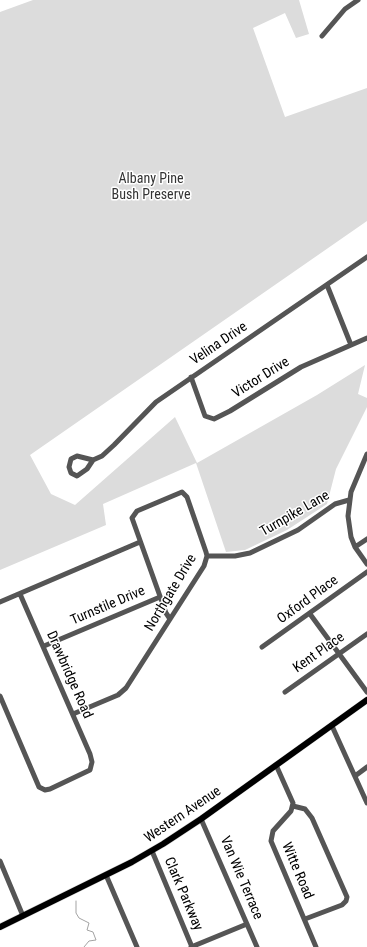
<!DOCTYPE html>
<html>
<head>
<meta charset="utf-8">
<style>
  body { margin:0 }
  canvas { display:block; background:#fff }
</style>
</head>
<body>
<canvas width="367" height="947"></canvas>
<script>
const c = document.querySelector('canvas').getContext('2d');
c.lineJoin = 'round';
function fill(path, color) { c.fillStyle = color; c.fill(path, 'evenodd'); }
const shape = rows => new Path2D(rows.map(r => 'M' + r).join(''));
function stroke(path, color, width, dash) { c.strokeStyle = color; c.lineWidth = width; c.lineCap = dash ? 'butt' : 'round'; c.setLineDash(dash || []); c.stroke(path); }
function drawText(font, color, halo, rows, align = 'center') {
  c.font = font + ' "Roboto Condensed",sans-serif'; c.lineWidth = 3; c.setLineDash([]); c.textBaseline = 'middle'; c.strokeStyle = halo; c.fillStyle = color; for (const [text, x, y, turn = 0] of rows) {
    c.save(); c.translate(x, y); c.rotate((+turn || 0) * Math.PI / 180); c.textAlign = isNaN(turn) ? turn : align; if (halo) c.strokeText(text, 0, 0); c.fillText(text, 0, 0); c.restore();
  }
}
fill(shape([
  [33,0,299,0,309,34,296,38,285,13,253,28,285,117,367,88,367,221,30,455,51,494,75,505,175,417,197,463,317,395,365,365,358,394,367,398,367,407,336,469,327,504,287,530,245,550,226,552,196,463,103,504,106,525,0,570,0,12]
]), '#dcdcdc');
stroke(shape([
  [76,901,76,913,79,918,89,923,87,930,93,932,96,940,89,941,84,947]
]), '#a3a3a3', 1);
const major = shape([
  [0,927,132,862,163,844,201,819,367,700]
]);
stroke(major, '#dbdbdb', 7);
stroke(shape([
  [322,36,345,9,358,0],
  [327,285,351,345],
  [191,377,205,416,214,419,230,411,301,367,367,338],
  [367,454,351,492,348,516,351,537,355,547,367,564],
  [77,456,93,460,87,469,77,476,71,473,69,467,71,459,77,456],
  [93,460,102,456,114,445,156,402,367,257],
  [355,547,367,539],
  [207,556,235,556,250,553,298,530,335,504,349,500],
  [0,602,140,542],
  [310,614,367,692],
  [44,646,160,597],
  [262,647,367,572],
  [285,692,367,634],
  [0,696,39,787,45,790,50,789,90,770,92,762,90,754,20,594],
  [73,714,118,695,126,688,204,566,207,556,206,552,187,497,182,492,137,511,132,518,166,613,170,619],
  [332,726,367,803],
  [276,765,293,803,291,811,273,831,271,841,316,947],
  [355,776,367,767],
  [293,806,305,809,312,818,347,897,346,901,342,905,305,919],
  [201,819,257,947],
  [152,851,192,947],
  [0,861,23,916],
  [106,875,137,947],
  [191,947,247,924]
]), '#555', 5);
stroke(major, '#000', 6);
drawText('14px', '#333', '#fff', [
  ["Albany Pine",151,179],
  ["Bush Preserve",151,195]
]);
drawText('14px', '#000', '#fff', [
  ["Velina Drive",219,344,-34],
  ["Victor Drive",261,378,-32],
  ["Turnpike Lane",295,514,-30],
  ["Northgate Drive",171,593,-59],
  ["Oxford Place",308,600,-36],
  ["Turnstile Drive",108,606,-23],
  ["Kent Place",319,653,-35],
  ["Drawbridge Road",69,675,66],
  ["Western Avenue",183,815,-34],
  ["Witte Road",297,871,67],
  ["Van Wie Terrace",241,878,67],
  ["Clark Parkway",183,894,67]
]);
</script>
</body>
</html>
